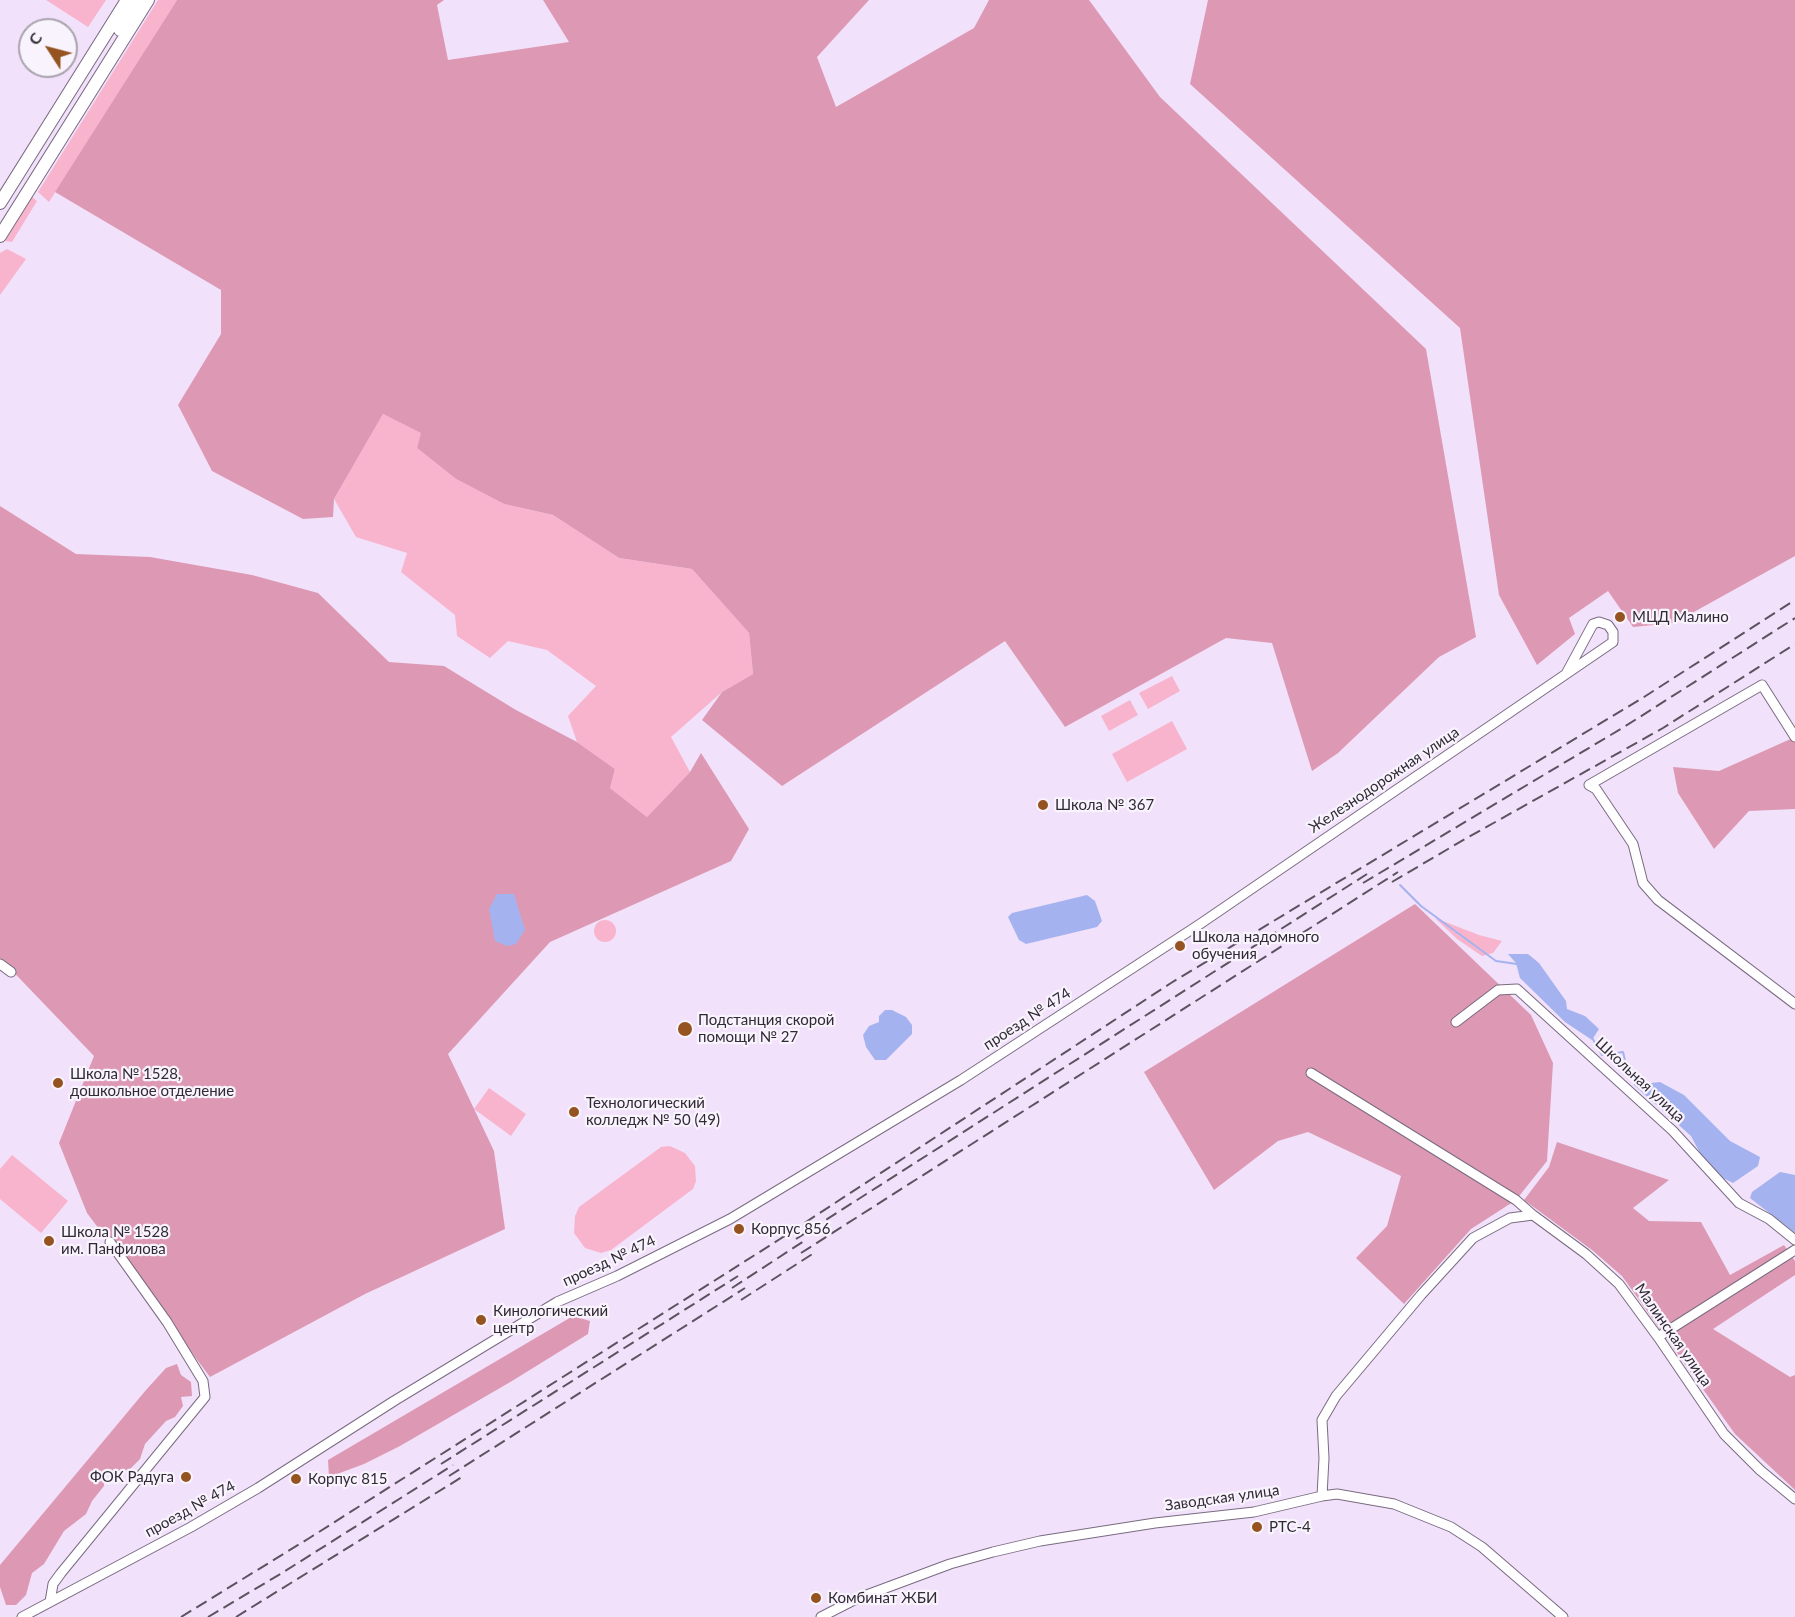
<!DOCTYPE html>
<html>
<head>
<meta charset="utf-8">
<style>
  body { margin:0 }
  #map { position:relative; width:1795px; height:1617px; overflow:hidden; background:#f2e1fa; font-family:Lato,sans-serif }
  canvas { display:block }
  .north { position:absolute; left:18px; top:18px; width:60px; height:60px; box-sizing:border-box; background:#f9f3fd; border:2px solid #a9a3ad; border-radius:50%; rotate:306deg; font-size:16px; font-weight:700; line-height:24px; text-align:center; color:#302a34 }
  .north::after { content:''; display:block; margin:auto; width:21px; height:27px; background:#94531f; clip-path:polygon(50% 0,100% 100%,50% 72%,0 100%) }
</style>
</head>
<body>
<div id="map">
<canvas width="1795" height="1617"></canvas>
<div class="north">С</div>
</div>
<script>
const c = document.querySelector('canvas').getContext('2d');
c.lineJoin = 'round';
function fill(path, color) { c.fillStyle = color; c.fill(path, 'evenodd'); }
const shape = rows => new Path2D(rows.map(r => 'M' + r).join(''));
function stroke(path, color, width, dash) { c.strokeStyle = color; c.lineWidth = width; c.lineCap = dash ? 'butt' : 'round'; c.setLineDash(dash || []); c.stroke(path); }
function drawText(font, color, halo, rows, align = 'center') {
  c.font = font + ' Lato,sans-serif'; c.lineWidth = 4.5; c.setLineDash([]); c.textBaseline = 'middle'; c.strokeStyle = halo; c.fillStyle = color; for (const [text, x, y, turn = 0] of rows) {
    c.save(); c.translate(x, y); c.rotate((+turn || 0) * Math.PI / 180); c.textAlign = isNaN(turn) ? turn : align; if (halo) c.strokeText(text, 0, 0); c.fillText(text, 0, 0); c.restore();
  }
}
fill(shape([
  [46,0,106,0,88,27],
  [158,0,177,0,49,202,38,192],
  [32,197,37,201,12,242,5,241],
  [7,249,26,259,0,295,0,253],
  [383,414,422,433,417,448,456,479,504,504,553,515,619,558,692,569,749,633,753,674,722,692,671,737,690,772,647,817,610,788,615,769,577,742,568,716,596,686,547,650,508,641,490,658,457,636,455,615,401,572,407,553,356,537,334,499],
  [1172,676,1180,691,1148,709,1139,693],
  [1130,700,1138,715,1109,731,1101,716],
  [1172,721,1187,749,1127,782,1112,754],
  [1435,918,1479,935,1502,941,1493,953,1482,956,1457,939],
  '594 931a11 11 0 1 1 22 0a11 11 0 1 1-22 0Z',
  [489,1088,526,1114,511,1136,474,1109],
  [670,1146,685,1153,695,1166,696,1181,693,1189,611,1250,601,1253,585,1248,574,1233,575,1216,579,1207,661,1147],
  [12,1155,68,1201,41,1233,0,1199,0,1169]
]), '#f8b4cd');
fill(shape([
  [177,0,444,0,437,5,448,60,569,42,543,0,869,0,817,57,836,107,974,28,989,0,1089,0,1160,97,1426,349,1476,637,1439,657,1338,753,1312,771,1272,643,1226,638,1065,727,1005,641,782,786,702,720,722,692,753,674,749,633,692,569,619,558,553,515,504,504,456,479,417,448,421,433,383,414,334,499,333,517,303,519,212,471,178,405,221,334,221,290,55,192],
  [1208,0,1795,0,1795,556,1674,623,1633,627,1608,591,1569,618,1575,634,1537,665,1499,595,1460,328,1190,84],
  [0,506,76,554,150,557,252,575,318,593,389,662,444,666,516,710,577,742,615,769,610,788,647,817,690,772,701,753,749,829,731,861,550,942,448,1054,494,1151,505,1229,365,1294,210,1377,87,1213,59,1143,94,1056,0,958],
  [1795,737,1795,809,1749,811,1714,849,1678,793,1673,767,1719,771],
  [1415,904,1531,1015,1553,1063,1547,1161,1516,1200,1471,1229,1404,1304,1356,1258,1387,1226,1401,1176,1308,1132,1278,1141,1214,1190,1144,1072],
  [1557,1142,1669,1180,1633,1208,1649,1221,1701,1222,1730,1275,1784,1245,1795,1261,1795,1275,1713,1329,1790,1377,1795,1375,1795,1490,1735,1434,1622,1276,1592,1250,1524,1200,1549,1167],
  [573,1316,590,1321,588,1334,512,1381,400,1446,364,1464,329,1477,328,1460],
  [177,1364,181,1375,191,1382,192,1396,181,1397,183,1406,175,1417,166,1421,145,1444,140,1459,129,1470,104,1472,104,1486,92,1501,86,1514,64,1531,44,1564,32,1573,26,1595,16,1605,6,1605,0,1587,0,1565,146,1390,166,1368]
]), '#dd99b3');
fill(shape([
  [497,894,514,894,525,930,516,944,507,946,495,941,489,909],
  [1087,895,1095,901,1102,921,1097,927,1026,944,1019,940,1008,917,1012,913],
  [1508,954,1528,954,1539,963,1566,1001,1567,1009,1585,1016,1599,1029,1592,1040,1565,1022,1520,978,1516,963],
  [885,1010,892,1010,906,1017,912,1025,912,1034,886,1060,875,1060,866,1047,863,1035,869,1026,879,1022,879,1016],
  [1634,1081,1642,1084,1660,1082,1684,1095,1730,1141,1760,1157,1758,1166,1733,1183,1715,1174,1701,1155,1691,1136,1634,1085],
  [1780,1172,1795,1175,1795,1233,1750,1198,1752,1192]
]), '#a4b3ef');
stroke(shape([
  [1400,885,1421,906,1496,961,1517,964],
  [1591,1036,1602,1055,1623,1052,1628,1073,1636,1082]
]), '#a4b3ef', 2);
const minor = shape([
  [1795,737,1762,685,1589,785,1596,789,1633,844,1643,883,1658,900,1795,1004],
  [0,964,11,972],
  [1456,1022,1498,990,1517,989,1673,1131,1739,1203,1769,1219,1795,1240],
  [1311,1073,1516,1200,1533,1215],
  [1658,1337,1795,1250],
  [1322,1496,1337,1494,1394,1504,1451,1527,1482,1547,1563,1617],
  [50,1602,53,1584,61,1573,205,1397,203,1381,167,1322,110,1242],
  [22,1617,191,1527,258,1488,394,1401,557,1302,617,1276,730,1219,961,1080,1200,924,1613,642,1613,632,1608,625,1599,622,1593,624,1566,674],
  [821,1617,856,1599,950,1564,993,1552,1040,1541,1155,1523,1254,1512,1322,1496,1324,1458,1322,1420,1336,1396,1421,1295,1473,1238,1510,1218,1533,1215,1586,1254,1619,1284,1658,1337,1724,1434,1760,1470,1795,1499]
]);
const major = shape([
  [120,30,137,0],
  [0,203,127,0],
  [0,236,148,0]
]);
stroke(minor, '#796b81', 11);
stroke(major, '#796b81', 14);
stroke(minor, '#fff', 9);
stroke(major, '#fff', 12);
stroke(shape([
  [1392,882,1465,839,1663,728,1795,644],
  [1363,883,1624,727,1795,618],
  [796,1239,1367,874],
  [801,1253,1398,872],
  [732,1288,807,1239],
  [741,1300,814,1253],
  [441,1464,738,1276],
  [449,1476,745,1288],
  [181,1617,311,1537,780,1239,1171,983,1644,697,1795,600],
  [208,1617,282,1573,453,1465],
  [236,1617,462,1477]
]), '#5c5361', 2, [12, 6]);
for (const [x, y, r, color] of [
  [1620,617,6,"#94531f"],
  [1043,805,6,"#94531f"],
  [1180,946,6,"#94531f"],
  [685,1029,8,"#94531f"],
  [58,1083,6,"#94531f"],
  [574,1112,6,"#94531f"],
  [739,1229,6,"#94531f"],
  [49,1241,6,"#94531f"],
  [481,1320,6,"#94531f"],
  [186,1477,6,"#94531f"],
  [296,1479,6,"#94531f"],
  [1257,1527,6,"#94531f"],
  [816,1598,6,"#94531f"]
]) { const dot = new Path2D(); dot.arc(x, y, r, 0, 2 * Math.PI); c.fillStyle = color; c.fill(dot); stroke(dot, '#f9f3fd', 2); }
drawText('15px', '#302a34', '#f9f3fd', [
  ["МЦД Малино",1632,617],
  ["Школа № 367",1055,805],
  ["Школа надомного",1192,937],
  ["обучения",1192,954],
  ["Подстанция скорой",698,1020],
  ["помощи № 27",698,1037],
  ["Школа № 1528,",70,1074],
  ["дошкольное отделение",70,1091],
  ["Технологический",586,1103],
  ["колледж № 50 (49)",586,1120],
  ["Корпус 856",751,1229],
  ["Школа № 1528",61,1232],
  ["им. Панфилова",61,1249],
  ["Кинологический",493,1311],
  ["центр",493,1328],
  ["ФОК Радуга",174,1477,"right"],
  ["Корпус 815",308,1479],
  ["РТС-4",1269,1527],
  ["Комбинат ЖБИ",828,1598]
], 'left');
drawText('15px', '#302a34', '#f9f3fd', [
  ["Железнодорожная улица",1384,780,-34],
  ["проезд № 474",1027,1019,-33],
  ["Школьная улица",1640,1080,43],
  ["проезд № 474",609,1261,-25],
  ["Малинская улица",1673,1335,55],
  ["Заводская улица",1222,1498,-8],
  ["проезд № 474",190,1509,-29]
]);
</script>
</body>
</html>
